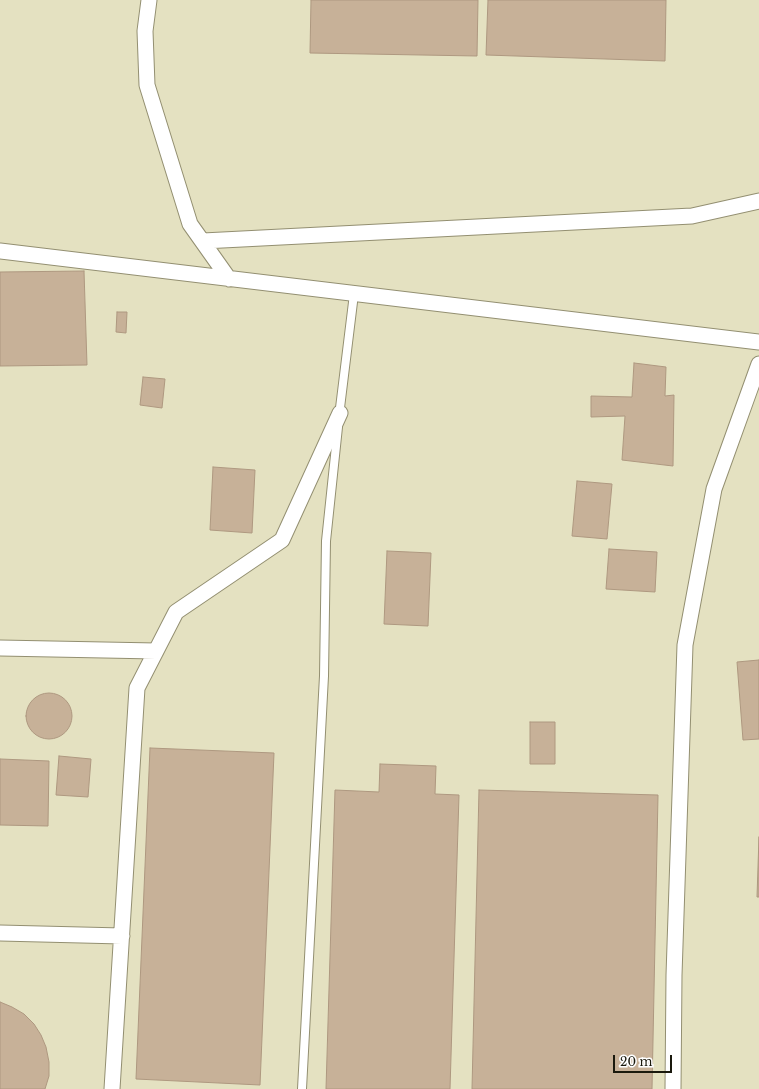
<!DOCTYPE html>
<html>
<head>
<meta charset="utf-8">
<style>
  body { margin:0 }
  #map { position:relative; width:759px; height:1089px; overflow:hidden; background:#e4e1c1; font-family:"Libre Baskerville",serif }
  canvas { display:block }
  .scale { position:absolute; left:613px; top:1055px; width:59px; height:18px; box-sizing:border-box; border:2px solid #1a190d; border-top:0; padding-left:5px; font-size:12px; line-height:14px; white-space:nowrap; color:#1a190d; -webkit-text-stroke:3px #fff; paint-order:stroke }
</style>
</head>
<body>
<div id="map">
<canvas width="759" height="1089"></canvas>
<div class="scale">20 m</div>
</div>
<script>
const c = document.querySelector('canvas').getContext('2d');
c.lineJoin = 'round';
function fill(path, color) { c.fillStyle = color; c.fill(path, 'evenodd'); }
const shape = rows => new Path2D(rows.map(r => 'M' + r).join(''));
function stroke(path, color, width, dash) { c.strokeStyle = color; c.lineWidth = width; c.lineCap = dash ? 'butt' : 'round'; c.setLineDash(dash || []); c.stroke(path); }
const building = shape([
  [311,0,478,0,477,56,310,53,311,0],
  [488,0,666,0,665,61,486,55,488,0],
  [84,271,87,365,0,366,0,272,84,271],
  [117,312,127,312,126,333,116,332,117,312],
  [634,363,666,367,665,396,674,395,673,466,622,460,625,416,591,417,591,396,632,397,634,363],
  [143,377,165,379,162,408,140,405,143,377],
  [213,467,255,470,252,533,210,530,213,467],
  [577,481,612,484,607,539,572,536,577,481],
  [609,549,657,552,655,592,606,589,609,549],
  [387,551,431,553,428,626,384,624,387,551],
  [759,660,759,739,743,740,737,662,759,660],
  '26 716a23 23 0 1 1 46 0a23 23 0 1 1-46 0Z',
  [530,722,555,722,555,764,530,764,530,722],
  [150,748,274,753,260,1085,136,1079,150,748],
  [59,756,91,759,88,797,56,795,59,756],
  [0,759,49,761,48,826,0,825,0,759],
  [380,764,436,766,435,794,459,795,450,1089,326,1089,335,790,379,792,380,764],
  [479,790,658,795,652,1089,472,1089,479,790],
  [759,837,759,897,757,897,759,837],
  [0,1002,12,1007,24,1014,34,1024,41,1035,46,1047,49,1062,49,1076,45,1089,0,1089,0,1002]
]);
fill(building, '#c7b198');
stroke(building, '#ae9880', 1);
const service = shape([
  [339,416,354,294],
  [302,1089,324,676,326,541,338,427]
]);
const minor = shape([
  [149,0,145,31,147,85,190,224,229,279],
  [203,241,692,216,759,201],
  [0,251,759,342],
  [0,648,156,651],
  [0,933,122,936],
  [112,1089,137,688,176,612,282,540,340,413],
  [673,1089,674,975,685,645,714,489,759,364]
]);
stroke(service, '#938f71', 10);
stroke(minor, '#938f71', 17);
stroke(service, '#fff', 8);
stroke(minor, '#fff', 15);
</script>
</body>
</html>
